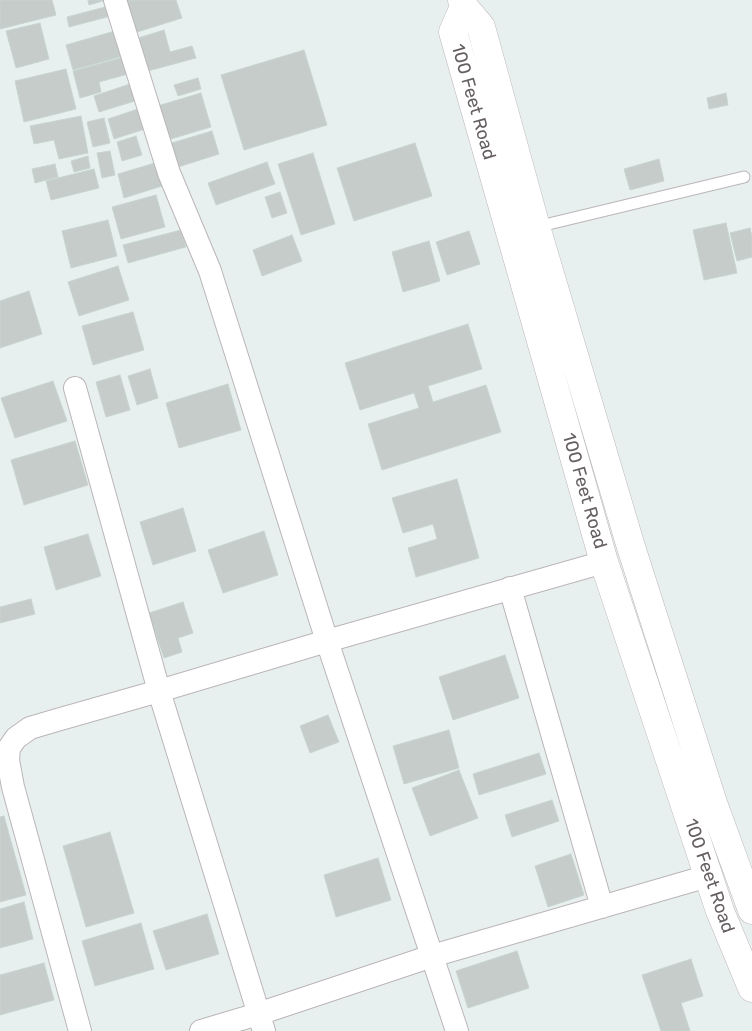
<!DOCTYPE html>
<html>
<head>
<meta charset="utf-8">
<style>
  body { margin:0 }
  canvas { display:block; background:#e8f0ef }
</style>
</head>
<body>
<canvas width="752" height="1031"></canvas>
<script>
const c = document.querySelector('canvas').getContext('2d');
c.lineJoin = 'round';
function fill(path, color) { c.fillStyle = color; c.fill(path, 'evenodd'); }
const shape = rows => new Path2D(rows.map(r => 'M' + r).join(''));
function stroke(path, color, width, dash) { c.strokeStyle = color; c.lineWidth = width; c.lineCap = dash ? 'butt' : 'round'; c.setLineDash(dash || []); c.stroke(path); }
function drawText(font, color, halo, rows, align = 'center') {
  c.font = font + ' Rubik,sans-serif'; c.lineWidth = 4; c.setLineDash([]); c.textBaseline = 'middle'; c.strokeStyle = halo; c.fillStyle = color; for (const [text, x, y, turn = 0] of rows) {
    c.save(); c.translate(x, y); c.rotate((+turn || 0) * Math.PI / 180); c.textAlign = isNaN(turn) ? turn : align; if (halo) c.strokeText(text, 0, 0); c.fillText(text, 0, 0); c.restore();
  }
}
const building = shape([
  [0,0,52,0,56,15,0,29,0,0],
  [88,0,106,0,89,5,88,0],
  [124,0,176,0,182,18,134,33,124,0],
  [109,6,111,16,69,27,67,17,109,6],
  [40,23,49,59,16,68,6,31,40,23],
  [164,30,170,52,192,46,196,58,144,72,135,39,164,30],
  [115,31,123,56,73,70,66,45,115,31],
  [304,50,327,125,244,150,221,75,304,50],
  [124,57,128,74,99,82,101,92,80,98,73,71,124,57],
  [66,69,76,109,24,122,15,81,66,69],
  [198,78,201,89,178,96,174,85,198,78],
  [130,84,135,101,99,112,94,96,130,84],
  [201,93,211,127,164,141,154,107,201,93],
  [726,93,728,105,709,109,707,98,726,93],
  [138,109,145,129,114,139,108,119,138,109],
  [81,116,88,153,59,159,54,140,34,144,30,126,81,116],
  [104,118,110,143,93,147,87,122,104,118],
  [212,131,219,154,172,169,165,145,212,131],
  [136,136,142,155,122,161,117,142,136,136],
  [415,143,432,196,354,221,337,168,415,143],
  [110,151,115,175,102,178,97,153,110,151],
  [313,153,335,224,301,235,278,164,313,153],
  [88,156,90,168,74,172,71,161,88,156],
  [659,159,664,181,630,190,624,169,659,159],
  [267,162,275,184,216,205,208,183,267,162],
  [155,163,162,186,124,198,118,174,155,163],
  [55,164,58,177,35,183,32,169,55,164],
  [94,169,99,188,51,200,46,181,94,169],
  [280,192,287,213,272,218,265,197,280,192],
  [156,195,165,227,121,239,112,207,156,195],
  [108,220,117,256,71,268,62,231,108,220],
  [726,223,737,273,704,280,693,230,726,223],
  [750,228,752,237,752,257,737,261,730,233,750,228],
  [181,230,186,247,128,263,123,245,181,230],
  [469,231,480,264,447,275,436,242,469,231],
  [292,235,302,261,262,276,253,250,292,235],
  [429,241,440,281,403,292,392,252,429,241],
  [118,266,129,300,79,316,68,282,118,266],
  [29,291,42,334,0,348,0,301,29,291],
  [133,312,144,350,93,365,82,326,133,312],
  [468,324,482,369,428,386,433,402,486,385,501,432,382,470,368,424,419,408,414,393,360,410,345,363,468,324],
  [150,369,158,398,137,405,128,376,150,369],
  [120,375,130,410,106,417,96,382,120,375],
  [53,381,67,421,15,438,1,398,53,381],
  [228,384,241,430,179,448,166,403,228,384],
  [75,441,88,485,24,505,11,460,75,441],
  [457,479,479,558,416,577,408,548,437,539,433,524,403,533,392,498,457,479],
  [183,508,196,551,153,565,140,522,183,508],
  [264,531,278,575,223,593,208,550,264,531],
  [88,534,101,576,56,590,44,547,88,534],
  [31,599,35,614,0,623,0,607,31,599],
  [183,602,193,633,178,638,182,652,164,658,149,613,183,602],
  [505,655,519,698,453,720,439,677,505,655],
  [328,715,339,742,310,753,300,726,328,715],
  [449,730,459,768,404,784,393,746,449,730],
  [539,753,546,774,479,795,473,774,539,753],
  [459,770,478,818,430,836,412,788,459,770],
  [552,800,559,821,512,837,505,815,552,800],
  [4,816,26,895,0,902,0,817,4,816],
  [110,832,134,913,86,927,63,846,110,832],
  [571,854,584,895,548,907,535,866,571,854],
  [378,858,391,900,336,917,324,875,378,858],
  [24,902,33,939,0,948,0,909,24,902],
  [207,914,219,954,166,970,153,931,207,914],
  [141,923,154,969,95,986,82,941,141,923],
  [517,951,529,988,468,1008,456,971,517,951],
  [691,959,703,996,681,1003,690,1031,661,1031,642,975,691,959],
  [44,963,54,1000,0,1015,0,975,44,963]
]);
fill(building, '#c5ccca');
stroke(building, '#c7d5d1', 1);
const lane = shape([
  [536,227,744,177]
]);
const street = shape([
  [115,0,169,173,210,271,327,641,457,1031],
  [75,388,159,691,264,1031],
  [510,588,602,907],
  [80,1031,13,787,8,760,9,748,16,738,30,728,57,720,159,691,327,641,604,562],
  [201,1031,258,1014,432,956,708,876]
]);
const secondary = shape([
  [462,0,464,7,481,27,536,227,631,547,713,803,752,910],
  [464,7,453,32,604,562,720,911,752,988]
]);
stroke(lane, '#bbb5b8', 13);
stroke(street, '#bbb5b8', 24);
stroke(secondary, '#beb7ba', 29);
stroke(lane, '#fff', 11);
stroke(street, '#fff', 22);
stroke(secondary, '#fff', 28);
drawText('18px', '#676063', '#fff', [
  ["100 Feet Road",473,102,74],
  ["100 Feet Road",584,491,74],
  ["100 Feet Road",709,876,71]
]);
</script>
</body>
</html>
